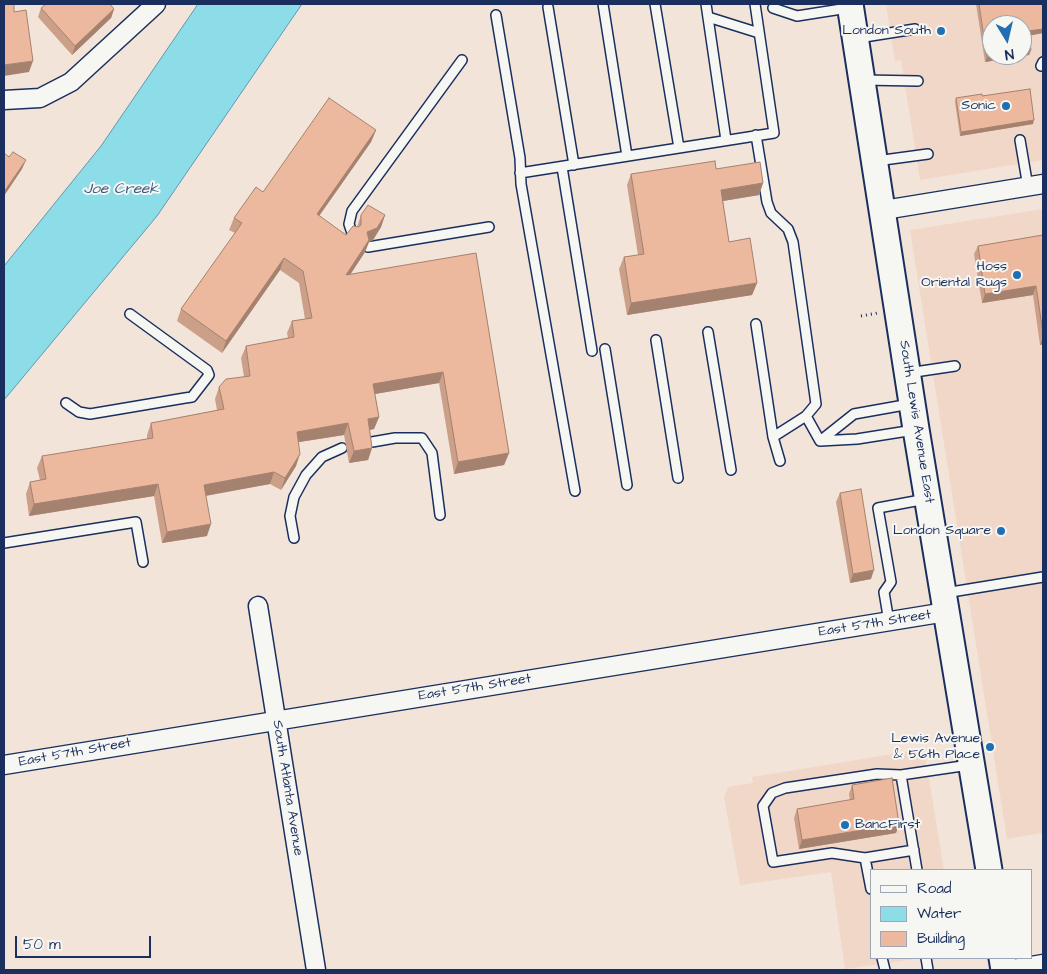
<!DOCTYPE html>
<html>
<head>
<meta charset="utf-8">
<style>
  body { margin:0 }
  #map { position:relative; width:1047px; height:974px; overflow:hidden; background:#f3e4d9; font-family:"Architects Daughter",sans-serif }
  canvas { display:block }
  .frame { position:absolute; inset:0; border:5px solid #1b2f5e; pointer-events:none }
  .legend { position:absolute; left:870px; top:869px; width:162px; height:90px; box-sizing:border-box; background:#f6f6f2; border:1px solid #9ea6b7; margin:0; padding:6px 9px; list-style:none; font-size:15px; color:#1b2f5e }
  .legend li { display:flex; align-items:center; gap:10px; height:25px }
  .legend b { width:25px; border:1px solid #9ea6b7 }
  .north { position:absolute; left:982px; top:15px; width:50px; height:50px; box-sizing:border-box; background:#f6f6f2; border:1px solid #9ea6b7; border-radius:50%; rotate:171deg; font-size:14px; font-weight:700; line-height:20px; text-align:center; color:#1b2f5e }
  .north::after { content:''; display:block; margin:auto; width:18px; height:22px; background:#1f6fb2; clip-path:polygon(50% 0,100% 100%,50% 72%,0 100%) }
  .scale { position:absolute; left:15px; top:936px; width:136px; height:22px; box-sizing:border-box; border:2px solid #1b2f5e; border-top:0; padding-left:6px; font-size:15px; line-height:18px; white-space:nowrap; color:#1b2f5e; -webkit-text-stroke:4px #f6f6f2; paint-order:stroke }
</style>
</head>
<body>
<div id="map">
<canvas width="1047" height="974"></canvas>
<div class="frame"></div>
<ul class="legend">
<li><b style="height:6px;background:#f6f6f2"></b>Road</li>
<li><b style="height:14px;background:#8ddde8"></b>Water</li>
<li><b style="height:14px;background:#ecb99e"></b>Building</li>
</ul>
<div class="north">N</div>
<div class="scale">50 m</div>
</div>
<script>
const c = document.querySelector('canvas').getContext('2d');
c.lineJoin = 'round';
function fill(path, color) { c.fillStyle = color; c.fill(path, 'evenodd'); }
const shape = rows => new Path2D(rows.map(r => 'M' + r).join(''));
function stroke(path, color, width, dash) { c.strokeStyle = color; c.lineWidth = width; c.lineCap = dash ? 'butt' : 'round'; c.setLineDash(dash || []); c.stroke(path); }
function drawText(font, color, halo, rows, align = 'center') {
  c.font = font + ' "Architects Daughter",sans-serif'; c.lineWidth = 4; c.setLineDash([]); c.textBaseline = 'middle'; c.strokeStyle = halo; c.fillStyle = color; for (const [text, x, y, turn = 0] of rows) {
    c.save(); c.translate(x, y); c.rotate((+turn || 0) * Math.PI / 180); c.textAlign = isNaN(turn) ? turn : align; if (halo) c.strokeText(text, 0, 0); c.fillText(text, 0, 0); c.restore();
  }
}
fill(shape([
  [886,4,1043,4,1043,160,920,180,901,60,895,61],
  [992,25,1022,25,1022,55,992,55],
  [1043,209,1043,833,1007,839,910,230],
  [924,749,944,870,871,870,871,958,922,958,845,969,831,872,740,885,724,797,728,787,753,783,752,777]
]), '#f1d7c7');
const water = shape([
  [198,4,302,4,157,216,4,400,4,266,101,146,198,4]
]);
fill(water, '#8ddde8');
stroke(water, '#5f97b1', 1);
const service = shape([
  [603,4,627,156],
  [655,4,679,148],
  [706,4,726,140],
  [548,7,574,165],
  [773,8,797,16,848,8],
  [496,15,520,158,521,184,575,491],
  [708,17,759,33],
  [858,38,915,29],
  [1041,66,1043,62],
  [863,80,918,81],
  [756,135,767,202,771,213,788,229,793,242,816,404,806,416,773,437],
  [1020,140,1028,187],
  [876,161,928,154],
  [562,167,592,351],
  [520,173,774,133,755,4],
  [352,233,349,224,352,211,462,60],
  [368,247,489,227],
  [756,324,773,437,780,461],
  [708,332,731,470],
  [656,340,678,478],
  [605,349,627,485],
  [908,373,955,366],
  [66,403,79,412,90,414,185,398,192,397,209,375,207,370,130,314],
  [806,416,820,441],
  [820,441,854,414,910,404],
  [820,441,857,439,914,430],
  [372,442,395,438,422,438,432,453,440,515],
  [294,538,290,516,294,497,306,475,322,457,342,448],
  [4,543,136,522,143,562],
  [945,593,1043,577],
  [889,622,884,592,891,582,878,508,926,499],
  [901,775,917,870],
  [914,850,865,858,832,853,773,862,763,806,772,793,785,788,877,774,901,775,969,765],
  [865,858,871,889],
  [882,958,885,970],
  [926,958,928,970]
]);
const minor = shape([
  [4,100,40,98,71,82,156,4],
  [884,210,1043,184],
  [258,606,316,970],
  [4,765,946,612],
  [1007,970,1043,964]
]);
const secondary = shape([
  [850,4,916,429,989,870],
  [1002,958,1004,970]
]);
stroke(service, '#1b2f5e', 12);
stroke(minor, '#1b2f5e', 21);
stroke(secondary, '#1b2f5e', 29);
stroke(shape([
  [861,316,878,313]
]), '#1b2f5e', 3, [1, 4]);
stroke(service, '#f6f6f2', 9);
stroke(minor, '#f6f6f2', 18);
stroke(secondary, '#f6f6f2', 25);
fill(shape([
  [976,4,1043,4,1043,33,1029,36,1031,50,1029,55,985,62],
  [41,8,114,9,111,18,72,55,38,17],
  [982,96,1033,124,960,136,955,102,956,98],
  [376,130,371,142,319,216,346,235,357,227,361,215,385,215,381,227,373,240,369,242,365,252,350,275,476,253,509,453,504,465,454,474,439,383,375,394,379,417,374,429,370,430,372,448,368,460,349,463,344,435,299,442,296,466,281,490,270,484,206,495,207,536,162,543,154,496,29,516,26,494,30,482,40,480,37,468,42,456,147,439,147,435,151,423,217,410,215,399,219,387,244,377,241,358,246,346,288,338,287,333,292,321,305,319,299,283,280,270,222,353,177,321,181,309,235,233,229,230,234,218,263,192],
  [716,169,763,183,759,195,723,201,729,242,757,283,752,295,627,315,619,269,624,257,638,255,627,185,631,174],
  [1043,235,1043,344,1040,345,1033,295,982,303,974,254,978,246],
  [840,493,871,579,850,583,836,502],
  [852,785,899,824,896,833,799,849,794,818,797,809,850,800,849,794]
]), '#cb9f88');
fill(shape([
  [114,9,111,18,72,55,75,46],
  [1043,29,1043,33,1026,36,1028,31],
  [1031,50,1029,55,985,62,987,57,999,55,1022,55,1022,51],
  [33,61,29,72,4,76,4,65],
  [1034,120,1033,124,960,136,961,132],
  [376,130,371,142,312,226,317,214],
  [26,160,22,169,4,196,4,192],
  [763,183,759,195,717,202,721,190],
  [385,215,381,227,373,240,369,242,365,252,342,287,346,275,367,232],
  [284,258,280,270,222,353,226,341],
  [757,283,752,295,627,315,631,303],
  [1036,286,1033,295,982,303,985,294],
  [1043,337,1043,344,1040,345],
  [443,372,439,383,369,395,373,384],
  [379,417,374,429,364,431,368,419],
  [348,423,344,435,293,443,297,432],
  [372,448,368,460,349,463,354,451],
  [509,453,504,465,454,474,458,462],
  [300,454,296,466,281,490,285,478],
  [274,472,270,484,200,497,204,485],
  [158,484,154,496,29,516,34,504],
  [211,524,207,536,162,543,167,532],
  [874,570,871,579,850,583,853,574],
  [899,824,896,833,799,849,802,840]
]), '#a5826f');
const building = shape([
  [4,4,14,4,14,12,26,10,33,61,4,65,4,4],
  [46,4,110,4,114,9,75,46,41,8,46,4],
  [979,4,1043,4,1043,29,1028,31,1031,50,1022,51,1022,25,992,25,992,55,999,55,987,57,979,4],
  [1030,89,1034,120,961,132,956,98,982,94,982,96,1030,89],
  [329,98,376,130,317,214,346,235,353,226,358,227,361,225,361,215,368,205,385,215,377,228,367,232,369,240,346,275,476,253,509,453,458,462,443,372,373,384,379,417,368,419,372,448,354,451,348,423,297,432,300,454,285,478,274,472,204,485,211,524,167,532,158,484,34,504,30,482,46,479,42,456,153,438,151,423,224,409,219,387,226,379,250,376,246,346,294,337,292,321,312,318,303,271,284,258,226,341,181,309,242,223,234,218,256,187,263,192,329,98],
  [13,152,26,160,4,192,4,153,9,157,13,152],
  [715,161,716,169,760,162,763,183,721,190,729,242,750,238,757,283,631,303,624,257,644,254,631,174,715,161],
  [1043,235,1043,333,1036,286,985,294,978,246,1043,235],
  [861,489,874,570,853,574,840,493,861,489],
  [892,778,899,824,802,840,797,809,854,799,852,785,892,778]
]);
fill(building, '#ecb99e');
stroke(building, '#a5826f', 1);
for (const [x, y, r, color] of [
  [941,31,5,"#1f6fb2"],
  [1006,106,5,"#1f6fb2"],
  [1017,275,5,"#1f6fb2"],
  [1001,531,5,"#1f6fb2"],
  [990,747,5,"#1f6fb2"],
  [845,825,5,"#1f6fb2"]
]) { const dot = new Path2D(); dot.arc(x, y, r, 0, 2 * Math.PI); c.fillStyle = color; c.fill(dot); stroke(dot, '#f6f6f2', 2); }
drawText('14px', '#1b2f5e', '#f6f6f2', [
  ["London South",931,31],
  ["Sonic",996,106],
  ["Hoss",1007,267],
  ["Oriental Rugs",1007,283],
  ["London Square",991,531],
  ["Lewis Avenue",980,739],
  ["& 56th Place",980,755],
  ["BancFirst",855,825,"left"]
], 'right');
drawText('14px', '#1b2f5e', '#f6f6f2', [
  ["South Lewis Avenue East",916,422,81],
  ["East 57th Street",875,624,-9],
  ["East 57th Street",475,688,-9],
  ["East 57th Street",75,753,-10],
  ["South Atlanta Avenue",287,788,81]
]);
drawText('italic 15px', '#385a80', '#f6f6f2', [
  ["Joe Creek",121,190]
]);
</script>
</body>
</html>
